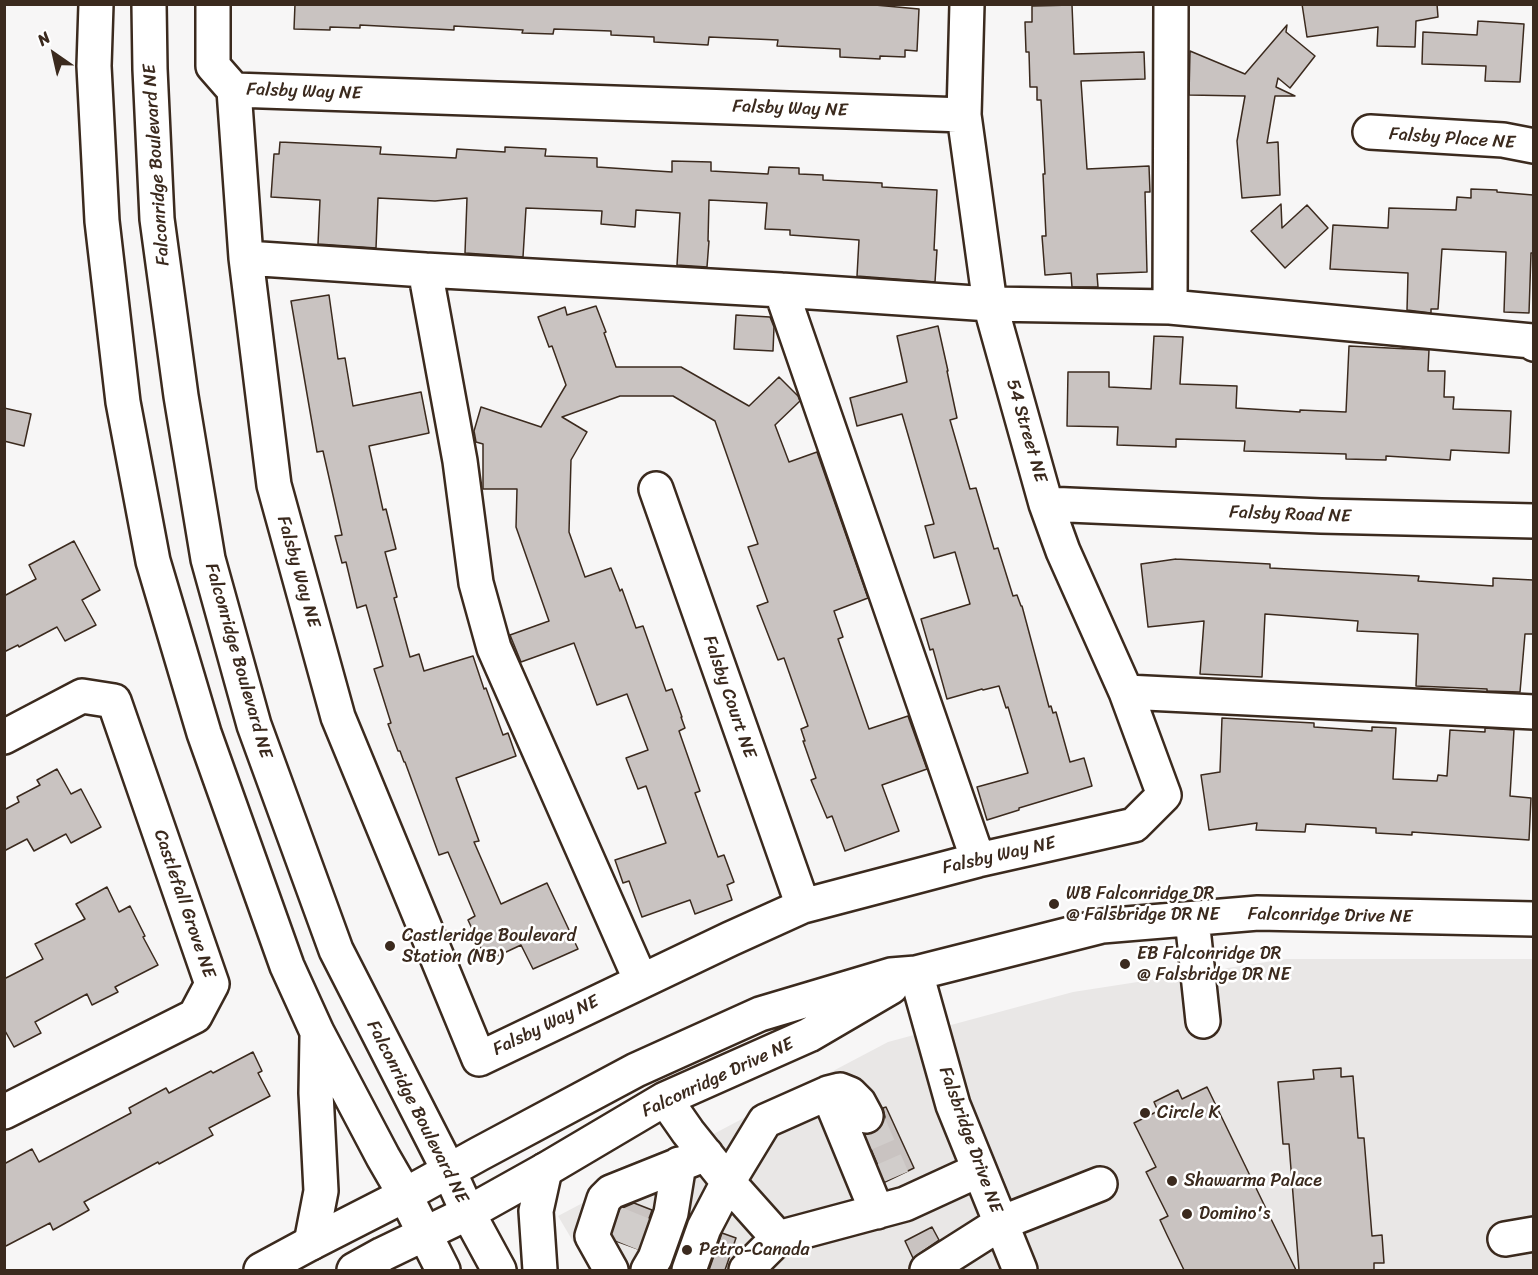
<!DOCTYPE html>
<html>
<head>
<meta charset="utf-8">
<style>
  body { margin:0 }
  #map { position:relative; width:1538px; height:1275px; overflow:hidden; background:#f7f6f6; font-family:Sriracha,sans-serif }
  canvas { display:block }
  .frame { position:absolute; inset:0; border:6px solid #3b2a1e; pointer-events:none }
  .north { position:absolute; left:24px; top:24px; width:60px; height:60px; -webkit-text-stroke:4px #fff; paint-order:stroke; rotate:326deg; font-size:16px; font-weight:700; line-height:24px; text-align:center; color:#3b2a1e }
  .north::after { content:''; display:block; margin:auto; width:21px; height:27px; background:#3b2a1e; clip-path:polygon(50% 0,100% 100%,50% 72%,0 100%) }
</style>
</head>
<body>
<div id="map">
<canvas width="1538" height="1275"></canvas>
<div class="frame"></div>
<div class="north">N</div>
</div>
<script>
const c = document.querySelector('canvas').getContext('2d');
c.lineJoin = 'round';
function fill(path, color) { c.fillStyle = color; c.fill(path, 'evenodd'); }
const shape = rows => new Path2D(rows.map(r => 'M' + r).join(''));
function stroke(path, color, width, dash) { c.strokeStyle = color; c.lineWidth = width; c.lineCap = dash ? 'butt' : 'round'; c.setLineDash(dash || []); c.stroke(path); }
function drawText(font, color, halo, rows, align = 'center') {
  c.font = font + ' Sriracha,sans-serif'; c.lineWidth = 5; c.setLineDash([]); c.textBaseline = 'middle'; c.strokeStyle = halo; c.fillStyle = color; for (const [text, x, y, turn = 0] of rows) {
    c.save(); c.translate(x, y); c.rotate((+turn || 0) * Math.PI / 180); c.textAlign = isNaN(turn) ? turn : align; if (halo) c.strokeText(text, 0, 0); c.fillText(text, 0, 0); c.restore();
  }
}
fill(shape([
  [1286,959,1533,959,1533,1270,590,1270,558,1216,888,1042,1073,992]
]), '#e9e7e6');
const building = shape([
  [295,4,864,4,919,9,917,51,905,50,905,57,880,56,880,59,840,57,840,49,777,46,778,40,709,37,708,45,654,42,654,37,611,35,611,31,554,29,553,34,522,33,523,30,454,26,454,30,360,25,360,28,330,27,330,30,294,29,295,4],
  [1302,4,1437,4,1438,17,1416,21,1415,47,1377,46,1378,27,1307,37,1302,4],
  [1072,5,1074,54,1144,52,1145,79,1081,81,1087,169,1149,166,1150,192,1145,192,1147,272,1097,274,1098,287,1072,287,1071,273,1045,275,1042,236,1046,236,1043,174,1045,174,1041,100,1037,100,1037,87,1030,87,1029,52,1026,52,1025,22,1032,22,1032,6,1072,5],
  [1478,21,1524,24,1520,82,1485,81,1486,66,1422,64,1423,32,1477,35,1478,21],
  [1287,25,1286,32,1315,56,1290,88,1278,78,1276,87,1295,96,1275,96,1267,143,1278,142,1280,195,1242,198,1237,141,1245,96,1189,95,1190,51,1245,74,1287,25],
  [280,142,381,147,380,154,456,158,457,149,505,152,505,147,546,149,545,156,597,158,597,167,672,172,672,161,711,162,711,171,768,174,769,167,799,168,799,174,823,175,823,180,882,183,882,187,937,190,934,250,937,250,935,282,857,276,859,240,790,235,790,230,765,229,767,203,709,200,708,241,709,241,707,267,677,265,680,213,636,210,635,227,601,224,602,211,526,208,523,257,465,253,467,198,435,201,378,198,376,248,318,244,320,200,271,197,274,154,279,154,280,142],
  [1471,189,1497,190,1497,192,1533,195,1533,253,1531,253,1529,313,1504,312,1506,252,1442,249,1438,309,1431,309,1431,313,1407,310,1408,273,1330,269,1333,225,1388,228,1389,208,1456,210,1457,197,1471,198,1471,189],
  [1281,204,1282,228,1307,205,1328,228,1285,268,1251,231,1281,204],
  [329,295,338,359,345,358,353,406,421,392,429,433,369,446,383,510,386,509,396,549,385,552,397,597,394,598,410,657,419,654,424,671,473,656,484,689,486,688,503,735,508,733,516,756,456,778,479,841,474,842,501,904,547,883,578,949,533,969,521,945,487,961,468,920,475,916,448,852,439,855,405,762,404,762,400,751,398,751,388,724,391,723,374,669,383,666,366,605,357,608,346,562,342,563,335,536,342,535,323,451,317,452,291,301,329,295],
  [596,306,606,332,604,333,616,367,681,367,749,406,779,377,798,396,800,401,775,425,789,462,817,452,868,598,834,611,843,637,838,639,869,729,908,716,927,769,882,785,899,831,845,851,832,816,827,818,811,780,816,778,803,741,805,741,801,729,808,726,784,658,778,660,757,606,768,602,748,547,758,544,715,421,673,396,620,396,562,417,587,432,571,460,569,532,585,577,611,568,620,591,622,589,636,628,643,626,666,691,672,689,682,717,681,717,685,728,679,731,700,791,695,793,718,857,724,855,734,882,727,885,732,900,695,914,690,900,642,917,629,881,623,883,615,860,666,843,646,786,638,789,626,758,648,750,627,694,597,705,574,643,521,662,510,635,549,621,516,527,517,489,483,489,483,444,476,442,474,431,481,407,541,427,566,385,552,346,549,347,538,317,565,307,567,315,596,306],
  [736,315,770,317,774,327,773,351,734,349,736,315],
  [938,326,948,371,947,371,957,418,950,420,970,489,976,488,994,549,998,548,1013,596,1017,595,1021,606,1022,606,1049,707,1051,706,1053,713,1056,712,1070,762,1084,758,1092,786,1019,808,1019,810,987,820,977,787,1028,773,1008,707,1006,708,999,686,983,690,982,689,947,699,933,649,930,650,921,619,970,604,955,552,934,558,925,526,934,524,902,414,857,426,850,398,907,382,897,336,938,326],
  [1154,336,1183,337,1180,384,1237,386,1236,408,1300,412,1300,410,1346,412,1349,346,1429,350,1428,371,1445,371,1444,397,1454,397,1453,409,1511,411,1509,453,1451,450,1450,460,1386,456,1386,460,1346,459,1346,454,1244,451,1245,441,1176,439,1176,447,1117,445,1118,427,1067,426,1068,372,1109,372,1109,387,1151,389,1154,336],
  [4,408,31,414,24,446,4,441,4,408],
  [74,541,100,590,82,600,96,625,65,641,57,627,19,647,18,645,4,652,4,596,36,579,29,565,74,541],
  [1176,559,1270,564,1270,568,1419,576,1418,581,1493,586,1493,578,1533,580,1533,634,1525,634,1520,692,1487,691,1487,689,1416,686,1418,634,1357,631,1358,621,1265,614,1262,677,1200,674,1204,621,1148,627,1141,564,1176,559],
  [1222,718,1314,723,1314,727,1372,731,1372,727,1396,728,1393,779,1437,781,1438,775,1447,776,1450,730,1485,732,1485,728,1514,730,1510,796,1531,798,1529,840,1412,832,1412,835,1376,833,1376,828,1306,824,1305,832,1256,830,1257,823,1209,830,1201,775,1220,772,1222,718],
  [57,769,71,794,81,789,101,827,71,843,66,834,34,851,27,839,4,851,4,810,19,802,17,797,40,785,37,780,57,769],
  [107,887,119,912,130,906,145,936,143,937,158,965,115,987,118,992,92,1005,87,994,35,1022,41,1033,14,1047,4,1029,4,979,43,959,35,944,85,919,76,904,107,887],
  [253,1052,262,1071,258,1073,270,1096,209,1128,213,1135,159,1164,158,1162,84,1202,89,1210,53,1230,50,1223,4,1247,4,1164,32,1149,39,1162,131,1113,129,1108,166,1088,169,1093,211,1071,213,1073,253,1052],
  [1341,1068,1341,1077,1353,1076,1358,1138,1364,1138,1372,1236,1382,1235,1384,1263,1374,1263,1374,1270,1299,1270,1289,1144,1283,1144,1278,1082,1314,1079,1313,1070,1341,1068],
  [1207,1087,1272,1221,1296,1270,1184,1270,1167,1235,1160,1220,1168,1216,1146,1172,1156,1167,1134,1123,1158,1111,1154,1102,1178,1090,1182,1099,1207,1087],
  [886,1107,914,1168,885,1182,865,1135,874,1133,882,1126,885,1117,883,1108,886,1107],
  [634,1203,652,1210,638,1249,616,1241,612,1234,620,1209,634,1203],
  [932,1227,939,1240,913,1258,905,1241,932,1227],
  [722,1233,736,1238,725,1270,709,1270,722,1233]
]);
fill(building, '#c9c3c1');
stroke(building, '#3b2a1e', 1.5);
stroke(shape([
  [866,1116,893,1178],
  [624,1244,640,1205]
]), '#d1cdcb', 33, [33, 16]);
const minor = shape([
  [213,4,213,66,234,90],
  [964,115,234,90,246,258,274,485,338,717,479,1059,730,939,803,906,978,860,1134,825,1164,795,1126,692,1063,551,1046,504,990,304,964,115,967,4],
  [1370,132,1503,140,1534,146],
  [246,258,425,270],
  [781,290,978,860],
  [1170,307,1532,341,1534,344],
  [656,489,803,906],
  [1046,504,1321,516,1534,521],
  [1126,692,1534,712],
  [4,737,82,696,114,701,212,984,195,1016,4,1112],
  [1192,919,1203,1021],
  [916,973,953,1105,1020,1270],
  [641,981,494,648,476,583,460,461,425,270,781,290,990,304,1170,307,1171,4],
  [828,1093,840,1090,850,1094,859,1103,866,1116],
  [665,1099,688,1132,728,1182,778,1238],
  [1505,1239,1534,1234],
  [261,1270,311,1243,405,1195,479,1154,636,1070,760,1014,891,975,916,973,1102,926,1258,913,1534,919],
  [354,1270,383,1254,468,1213,545,1170,665,1099,809,1035,891,987],
  [611,1270,592,1236,604,1199,611,1192,706,1154],
  [648,1270,655,1258,671,1213,679,1164],
  [689,1270,704,1228,728,1182,765,1121,828,1093,877,1212],
  [746,1270,778,1238,905,1204,979,1170],
  [927,1270,1001,1223,1100,1184]
]);
const major = shape([
  [96,4,94,66,102,221,123,402,153,561,204,733,287,966,317,1032,383,1157,405,1195,443,1270],
  [149,4,150,69,157,219,181,396,208,559,254,725,336,950,449,1171,468,1213,499,1270],
  [311,1243,321,1191,316,1093,317,1037],
  [540,1270,536,1211,545,1170]
]);
stroke(minor, '#3b2a1e', 38);
stroke(major, '#3b2a1e', 38);
stroke(minor, '#fff', 33);
stroke(major, '#fff', 33);
for (const [x, y, r, color] of [
  [1054,904,6,"#3b2a1e"],
  [390,946,6,"#3b2a1e"],
  [1125,964,6,"#3b2a1e"],
  [1145,1113,6,"#3b2a1e"],
  [1172,1181,6,"#3b2a1e"],
  [1187,1214,6,"#3b2a1e"],
  [687,1250,6,"#3b2a1e"]
]) { const dot = new Path2D(); dot.arc(x, y, r, 0, 2 * Math.PI); c.fillStyle = color; c.fill(dot); stroke(dot, '#fff', 2); }
drawText('18px', '#3b2a1e', '#fff', [
  ["Falsby Way NE",304,92,2],
  ["Falsby Way NE",790,109,2],
  ["Falsby Place NE",1452,139,4],
  ["Falconridge Boulevard NE",157,165,-94],
  ["54 Street NE",1026,431,74],
  ["Falsby Road NE",1290,515,2],
  ["Falsby Way NE",298,572,74],
  ["Falconridge Boulevard NE",238,661,74],
  ["Falsby Court NE",729,697,71],
  ["Falsby Way NE",999,856,-13],
  ["Castlefall Grove NE",184,904,71],
  ["Falconridge Drive NE",1330,916,1],
  ["Falsby Way NE",546,1026,-26],
  ["Falconridge Drive NE",718,1078,-25],
  ["Falconridge Boulevard NE",417,1112,63],
  ["Falsbridge Drive NE",970,1140,70]
]);
drawText('18px', '#3b2a1e', '#fff', [
  ["WB Falconridge DR",1066,894],
  ["@ Falsbridge DR NE",1066,915],
  ["Castleridge Boulevard",402,936],
  ["Station (NB)",402,957],
  ["EB Falconridge DR",1137,954],
  ["@ Falsbridge DR NE",1137,975],
  ["Circle K",1157,1113],
  ["Shawarma Palace",1184,1181],
  ["Domino's",1199,1214],
  ["Petro-Canada",699,1250]
], 'left');
</script>
</body>
</html>
